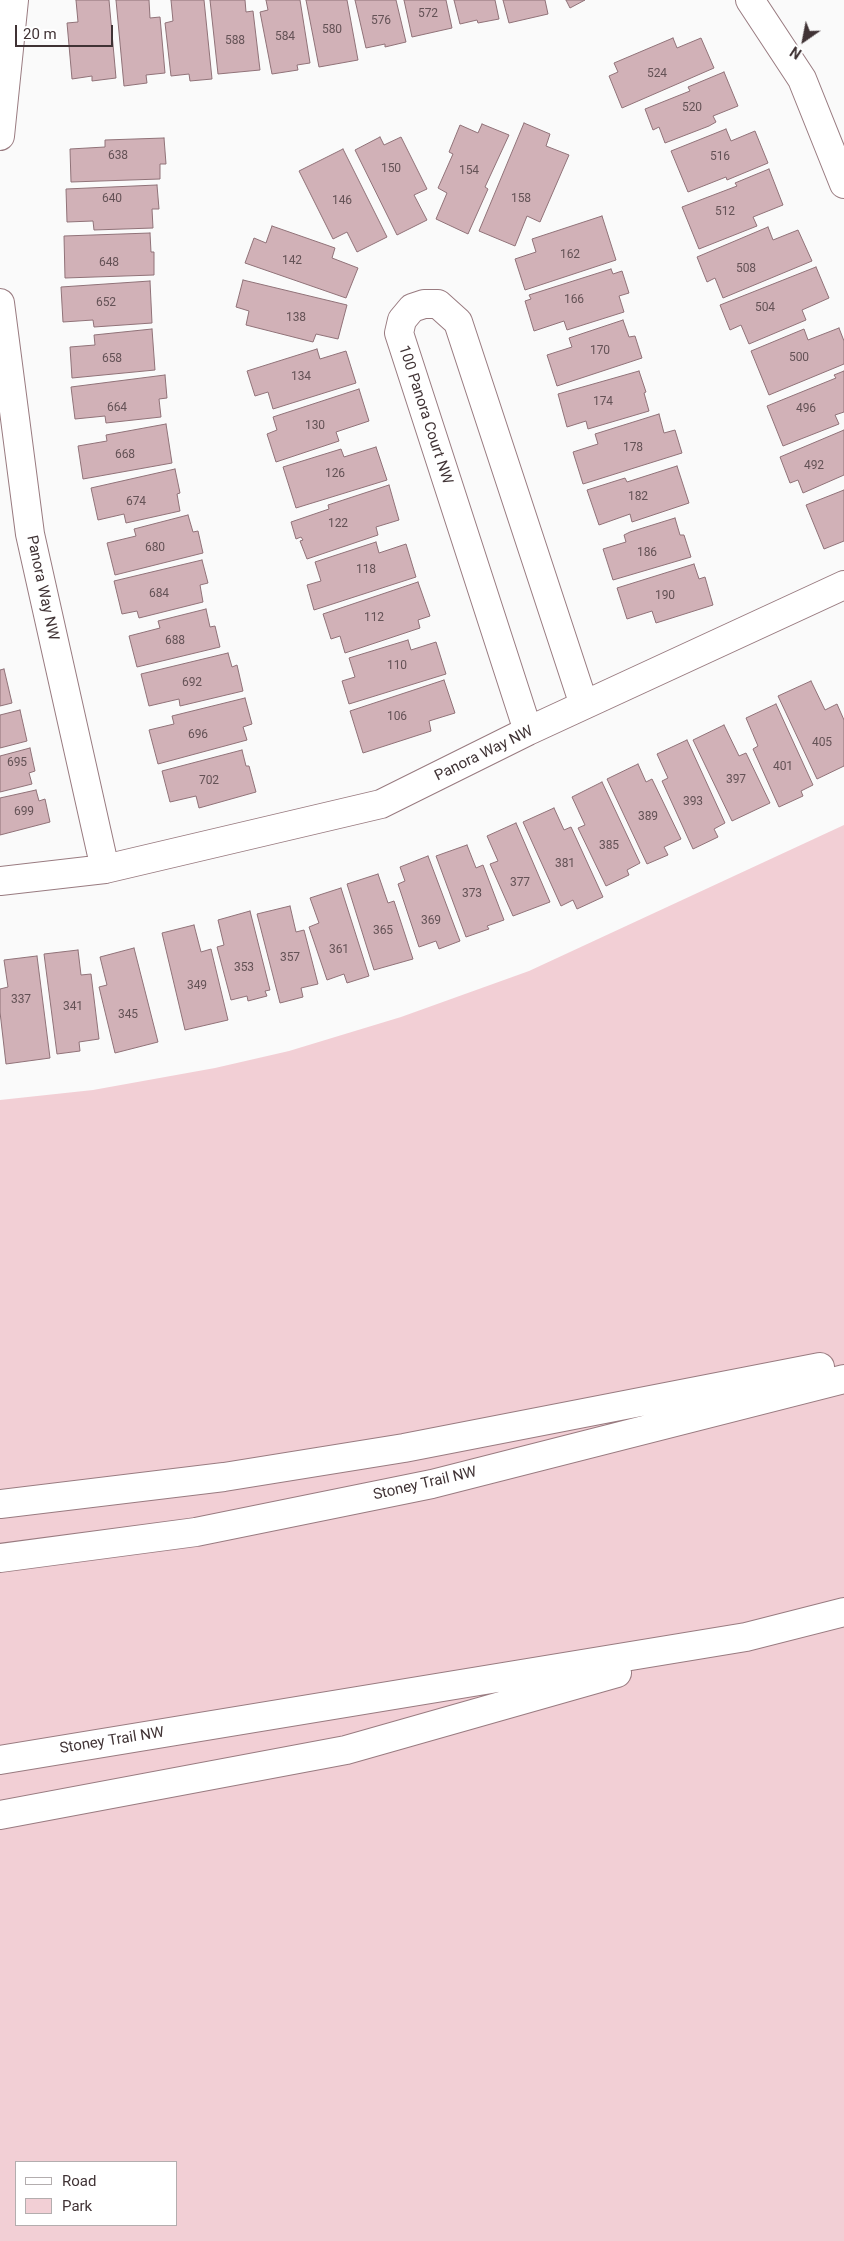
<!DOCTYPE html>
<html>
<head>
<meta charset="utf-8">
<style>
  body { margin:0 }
  #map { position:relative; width:844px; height:2241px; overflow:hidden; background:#fafafa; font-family:Roboto,sans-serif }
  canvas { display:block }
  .legend { position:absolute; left:15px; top:2161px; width:162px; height:65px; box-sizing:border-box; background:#fff; border:1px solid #b3adae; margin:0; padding:6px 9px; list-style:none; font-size:15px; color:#403335 }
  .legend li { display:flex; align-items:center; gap:10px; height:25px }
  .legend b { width:25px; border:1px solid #b3adae }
  .north { position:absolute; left:779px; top:15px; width:50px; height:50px; -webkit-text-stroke:4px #fff; paint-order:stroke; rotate:213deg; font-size:14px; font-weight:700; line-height:20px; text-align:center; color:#403335 }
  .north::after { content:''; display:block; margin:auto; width:18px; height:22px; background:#403335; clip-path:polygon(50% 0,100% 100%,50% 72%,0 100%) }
  .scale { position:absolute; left:15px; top:25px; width:98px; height:22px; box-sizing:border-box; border:2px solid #403335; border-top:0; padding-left:6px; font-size:15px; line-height:18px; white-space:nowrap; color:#403335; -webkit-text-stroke:4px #fff; paint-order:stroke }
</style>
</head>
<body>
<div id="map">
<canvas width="844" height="2241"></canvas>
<ul class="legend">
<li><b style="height:6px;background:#fff"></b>Road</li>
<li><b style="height:14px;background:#f2cfd5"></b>Park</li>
</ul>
<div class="north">N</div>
<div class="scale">20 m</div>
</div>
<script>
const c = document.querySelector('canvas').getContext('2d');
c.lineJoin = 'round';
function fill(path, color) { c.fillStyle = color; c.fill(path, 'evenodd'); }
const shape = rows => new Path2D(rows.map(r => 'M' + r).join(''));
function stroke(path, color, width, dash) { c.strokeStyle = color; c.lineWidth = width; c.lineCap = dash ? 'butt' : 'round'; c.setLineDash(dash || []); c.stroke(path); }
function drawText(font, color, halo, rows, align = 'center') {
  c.font = font + ' Roboto,sans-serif'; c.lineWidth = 4; c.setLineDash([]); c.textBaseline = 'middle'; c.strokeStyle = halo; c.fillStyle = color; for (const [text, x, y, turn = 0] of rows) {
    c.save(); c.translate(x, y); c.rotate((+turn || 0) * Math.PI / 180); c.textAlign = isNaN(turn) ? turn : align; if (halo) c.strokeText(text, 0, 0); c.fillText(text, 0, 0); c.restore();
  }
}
fill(shape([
  [844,825,844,2241,0,2241,0,1100,93,1090,215,1068,289,1051,401,1017,529,971],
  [16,2162,176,2162,176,2225,16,2225]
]), '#f2cfd5');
const building = shape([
  [76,0,109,0,116,78,92,81,92,76,72,79,67,23,78,22,76,0],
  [116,0,149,0,150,18,160,17,165,73,146,75,147,83,124,86,116,0],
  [171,0,204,0,212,79,190,81,189,74,171,76,165,23,173,21,171,0],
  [210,0,245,0,246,12,253,11,260,70,218,74,210,0],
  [266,0,300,0,310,63,297,65,298,70,272,74,260,12,268,10,266,0],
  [306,0,347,0,358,60,319,67,306,0],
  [355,0,396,0,406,42,385,47,385,44,366,48,355,0],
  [404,0,446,0,452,28,412,37,404,0],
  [454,0,495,0,499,19,478,23,477,20,460,24,454,0],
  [503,0,545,0,548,14,509,23,503,0],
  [566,0,585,0,570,8,566,0],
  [673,38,677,48,701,38,714,68,622,108,609,76,618,72,614,63,673,38],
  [724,72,738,106,713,116,716,122,709,126,665,143,659,127,653,130,645,109,690,91,688,87,724,72],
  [524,123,550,134,546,146,569,155,540,222,527,216,515,246,479,231,524,123],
  [482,124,509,135,485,187,488,189,468,234,436,219,447,193,438,188,453,154,449,152,460,125,478,133,482,124],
  [726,129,731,141,755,131,768,163,727,180,726,177,688,192,671,151,726,129],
  [380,137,384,145,401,137,427,189,414,195,427,220,397,235,355,150,380,137],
  [164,138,166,164,160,164,160,179,71,182,70,149,105,147,105,140,164,138],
  [343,149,387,237,357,252,347,232,333,239,299,171,343,149],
  [769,169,783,205,753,217,757,226,699,249,682,207,737,186,735,183,769,169],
  [157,185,159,209,152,209,153,228,94,230,93,221,67,222,66,189,157,185],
  [602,216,616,260,525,290,515,259,536,252,532,239,602,216],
  [272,226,335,248,332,258,358,268,346,298,245,263,254,238,266,243,272,226],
  [768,227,773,240,798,230,812,261,723,298,715,278,707,282,697,257,768,227],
  [150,233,151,252,154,252,154,275,65,278,64,236,150,233],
  [816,267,829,298,802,310,806,320,749,344,741,325,730,330,720,305,816,267],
  [611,269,613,274,622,271,629,293,619,296,624,312,567,330,564,321,534,331,525,301,531,299,529,295,611,269],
  [243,280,347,305,338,339,316,334,313,342,246,325,249,311,236,307,243,280],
  [150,281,152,323,94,327,93,320,63,322,61,287,150,281],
  [623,320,629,337,635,336,642,358,557,386,547,355,572,347,569,338,623,320],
  [839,328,844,341,844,364,769,395,751,351,804,329,808,340,839,328],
  [152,329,155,370,72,378,70,347,95,345,94,335,152,329],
  [317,349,320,359,346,351,356,383,273,409,268,392,255,396,247,371,317,349],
  [639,371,646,392,644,393,649,411,588,429,586,421,567,427,558,394,639,371],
  [844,371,844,412,835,415,839,424,783,446,767,406,836,378,834,375,844,371],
  [165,375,167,398,159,399,161,417,106,423,105,416,75,419,71,387,165,375],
  [359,389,369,421,336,432,339,441,276,462,267,434,277,430,273,417,359,389],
  [659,414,664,433,675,430,682,453,583,484,573,452,598,444,595,434,659,414],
  [166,424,172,463,83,479,78,446,107,441,106,435,166,424],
  [844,430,844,475,803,493,798,480,790,483,780,457,844,430],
  [376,447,387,480,296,508,283,467,341,449,344,457,376,447],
  [677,466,689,503,632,522,630,514,599,525,587,490,625,478,627,482,677,466],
  [175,469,180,493,177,494,180,511,126,523,124,514,98,520,91,488,175,469],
  [389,485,399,520,376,527,378,535,307,559,300,541,303,540,301,537,296,539,291,522,329,509,328,505,389,485],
  [844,490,844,541,824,549,806,505,844,490],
  [188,515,193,532,198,531,203,553,115,575,107,543,136,536,134,529,188,515],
  [675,518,680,535,684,535,691,557,613,580,603,549,626,542,624,535,630,532,675,518],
  [376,542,379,553,406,544,416,577,314,610,307,585,321,581,315,562,376,542],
  [202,560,208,583,200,585,203,602,139,618,137,611,122,614,114,581,202,560],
  [694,564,699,579,705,577,713,605,656,623,652,611,627,619,617,588,694,564],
  [418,582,430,616,418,620,420,628,345,653,340,636,331,639,323,614,418,582],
  [206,609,210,627,215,626,220,647,137,667,129,636,160,628,158,621,206,609],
  [408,640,411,650,436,642,446,674,349,704,342,681,355,677,349,658,408,640],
  [228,653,232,667,237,665,243,691,180,706,179,699,149,706,141,674,228,653],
  [4,669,12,703,0,706,0,670,4,669],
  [444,680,455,713,429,721,431,731,363,753,350,711,444,680],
  [811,681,825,710,837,704,844,720,844,766,817,779,778,696,811,681],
  [245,698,252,724,243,727,247,740,158,764,149,730,174,724,172,716,245,698],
  [776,704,813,785,801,791,803,796,779,807,753,749,758,746,746,718,776,704],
  [20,710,27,741,0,748,0,715,20,710],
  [724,725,739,756,746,753,770,803,732,821,693,740,724,725],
  [687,740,725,823,714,829,718,837,693,849,662,781,668,778,657,754,687,740],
  [30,748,35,771,29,773,32,784,0,792,0,756,30,748],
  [242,750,246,766,249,766,256,792,199,808,196,796,170,802,162,771,242,750],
  [638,764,646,782,652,779,681,839,664,847,668,855,647,864,607,779,638,764],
  [602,782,640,863,627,870,629,875,606,886,578,828,585,825,572,797,602,782],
  [36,790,39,801,45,799,50,822,0,835,0,798,36,790],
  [554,808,564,830,571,827,603,897,577,909,573,900,561,906,523,822,554,808],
  [516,823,550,902,513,916,490,864,498,861,487,836,516,823],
  [467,845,476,868,483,865,504,920,487,926,489,929,466,937,436,856,467,845],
  [428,856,460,941,439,949,436,941,419,947,398,884,405,881,400,867,428,856],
  [378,874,388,903,394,901,413,959,374,970,347,884,378,874],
  [341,888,369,976,347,983,344,974,327,980,309,927,319,923,310,898,341,888],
  [290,906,296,932,304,930,318,984,301,988,303,997,280,1003,257,914,290,906],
  [250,911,270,990,265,991,267,996,248,1001,247,996,231,1000,217,947,224,945,218,920,250,911],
  [194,925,201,952,211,949,228,1020,185,1030,162,933,194,925],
  [134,948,158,1042,115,1053,99,987,107,985,100,957,134,948],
  [78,950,81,975,91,974,99,1039,79,1042,80,1051,57,1054,44,954,78,950],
  [37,956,50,1058,6,1064,0,1012,0,989,8,987,4,960,37,956]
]);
fill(building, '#d1b1b7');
stroke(building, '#907278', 1);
const street = shape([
  [750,0,802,79,844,184],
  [0,136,14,0],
  [0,303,30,534,105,869],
  [528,731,399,333,402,320,412,308,424,304,438,304,458,322,584,705],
  [0,881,105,869,381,804,528,731,844,585]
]);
const highway = shape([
  [0,1504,224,1477,404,1448,820,1367],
  [0,1558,196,1532,432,1484,844,1379],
  [0,1760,746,1637,844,1612],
  [0,1815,346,1750,617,1673]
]);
stroke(street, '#997b80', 30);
stroke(highway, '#997b80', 30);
stroke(street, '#fff', 28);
stroke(highway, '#fff', 28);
drawText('12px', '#645256', null, [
  ["572",428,14],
  ["576",381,21],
  ["580",332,30],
  ["584",285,37],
  ["588",235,41],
  ["524",657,74],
  ["520",692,108],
  ["638",118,156],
  ["516",720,157],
  ["150",391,169],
  ["154",469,171],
  ["640",112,199],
  ["158",521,199],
  ["146",342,201],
  ["512",725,212],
  ["162",570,255],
  ["142",292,261],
  ["648",109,263],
  ["508",746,269],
  ["166",574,300],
  ["652",106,303],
  ["504",765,308],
  ["138",296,318],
  ["170",600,351],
  ["500",799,358],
  ["658",112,359],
  ["134",301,377],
  ["174",603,402],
  ["664",117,408],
  ["496",806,409],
  ["130",315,426],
  ["178",633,448],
  ["668",125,455],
  ["492",814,466],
  ["126",335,474],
  ["182",638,497],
  ["674",136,502],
  ["122",338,524],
  ["680",155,548],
  ["186",647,553],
  ["118",366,570],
  ["684",159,594],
  ["190",665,596],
  ["112",374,618],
  ["688",175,641],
  ["110",397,666],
  ["692",192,683],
  ["106",397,717],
  ["696",198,735],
  ["405",822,743],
  ["695",17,763],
  ["401",783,767],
  ["397",736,780],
  ["702",209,781],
  ["393",693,802],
  ["699",24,812],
  ["389",648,817],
  ["385",609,846],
  ["381",565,864],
  ["377",520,883],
  ["373",472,894],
  ["369",431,921],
  ["365",383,931],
  ["361",339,950],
  ["357",290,958],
  ["353",244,968],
  ["349",197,986],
  ["337",21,1000],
  ["341",73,1007],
  ["345",128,1015]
]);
drawText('15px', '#403335', '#fff', [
  ["100 Panora Court NW",425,415,72],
  ["Panora Way NW",42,588,78],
  ["Panora Way NW",484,754,-26],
  ["Stoney Trail NW",425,1484,-13],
  ["Stoney Trail NW",112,1741,-9]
]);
</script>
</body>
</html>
